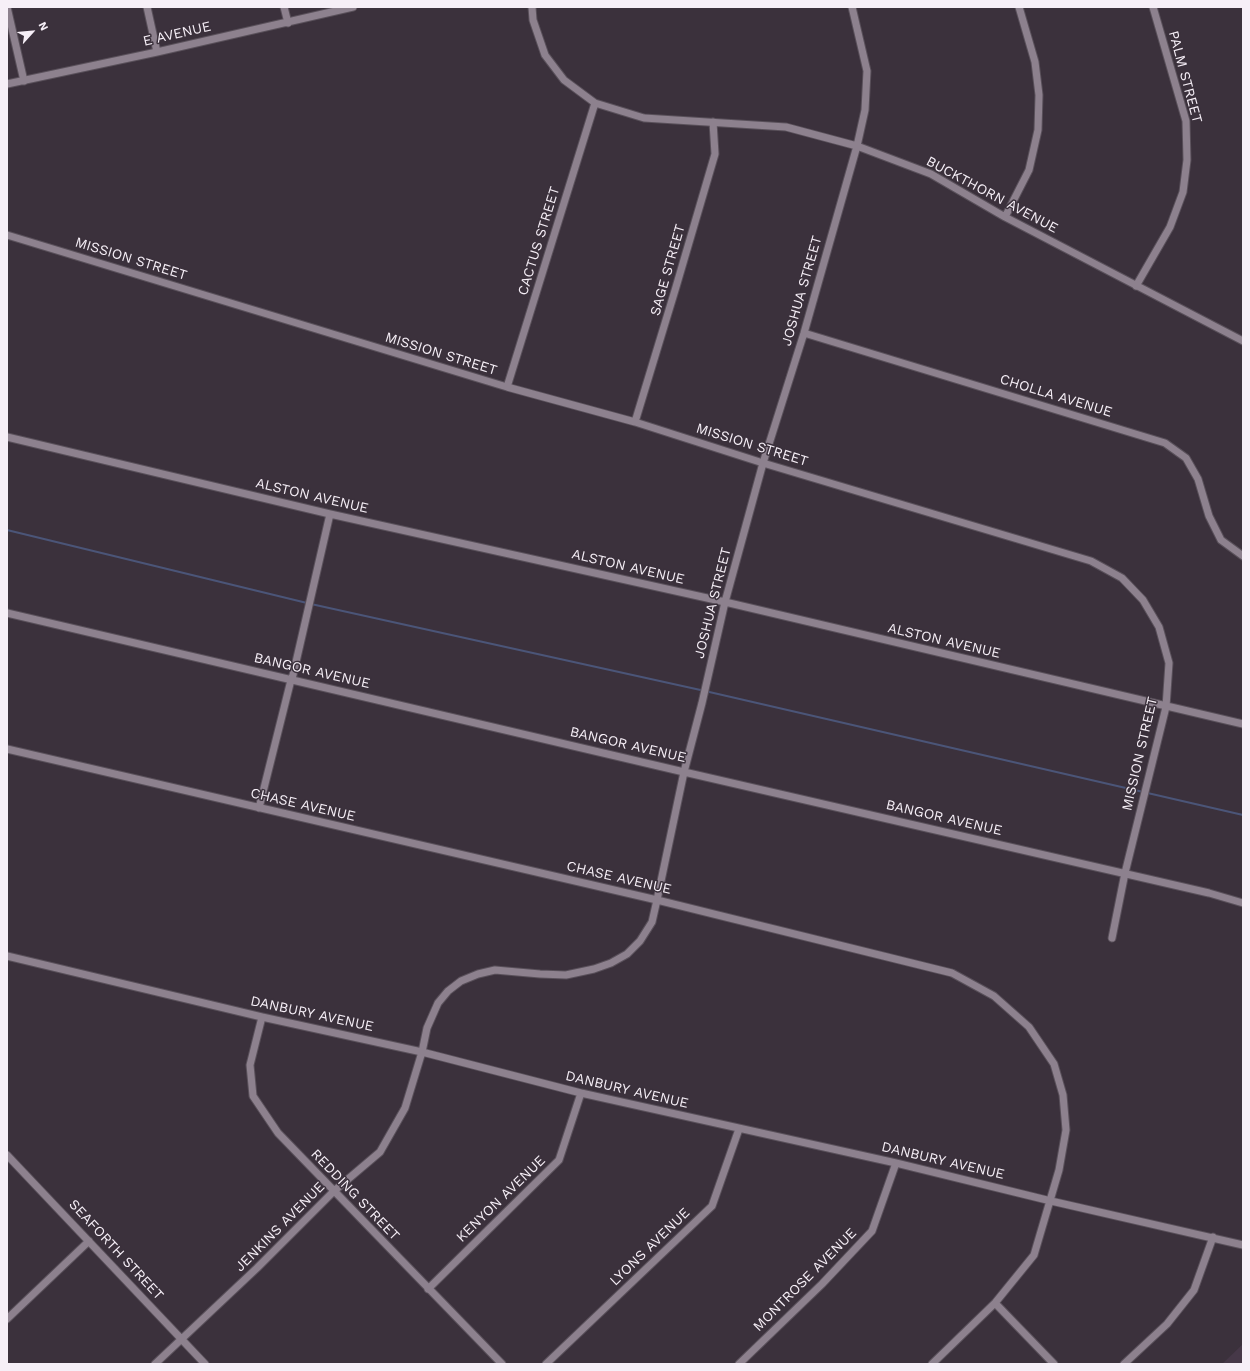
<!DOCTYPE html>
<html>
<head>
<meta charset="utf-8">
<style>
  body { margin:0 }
  #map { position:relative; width:1250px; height:1371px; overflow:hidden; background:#3b313c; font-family:"Work Sans",sans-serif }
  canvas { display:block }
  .frame { position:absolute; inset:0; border:8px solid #f6eff7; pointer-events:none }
  .north { position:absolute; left:12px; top:12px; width:40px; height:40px; -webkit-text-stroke:3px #3b313c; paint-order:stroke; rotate:63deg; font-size:11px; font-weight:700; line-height:16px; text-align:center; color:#f6eff7 }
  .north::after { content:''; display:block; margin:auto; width:14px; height:18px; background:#f6eff7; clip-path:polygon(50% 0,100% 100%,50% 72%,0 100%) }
</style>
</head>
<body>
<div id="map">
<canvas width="1250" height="1371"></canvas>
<div class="frame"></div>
<div class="north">N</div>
</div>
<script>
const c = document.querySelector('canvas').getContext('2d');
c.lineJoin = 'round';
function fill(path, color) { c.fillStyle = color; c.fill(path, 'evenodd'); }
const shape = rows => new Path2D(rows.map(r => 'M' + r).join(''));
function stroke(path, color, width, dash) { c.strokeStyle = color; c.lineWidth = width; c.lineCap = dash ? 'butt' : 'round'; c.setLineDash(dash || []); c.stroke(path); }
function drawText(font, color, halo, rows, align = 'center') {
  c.font = font + ' "Work Sans",sans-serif'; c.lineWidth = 3; c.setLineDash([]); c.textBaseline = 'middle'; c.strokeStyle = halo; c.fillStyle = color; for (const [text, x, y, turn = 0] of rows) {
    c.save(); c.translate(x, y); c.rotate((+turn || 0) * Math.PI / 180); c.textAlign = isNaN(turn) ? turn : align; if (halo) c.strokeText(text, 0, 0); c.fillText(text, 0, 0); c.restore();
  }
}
fill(shape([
  [1243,1344,1243,1364,1222,1364]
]), '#463848');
stroke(shape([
  [7,530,307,603],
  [311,604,705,691,1243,815]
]), '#4b5578', 2);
const minor = shape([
  [7,7,24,81],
  [147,7,157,52],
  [284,7,288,23],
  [532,7,533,20,545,55,564,80,595,103,644,118,786,127,857,146,931,174,1005,217,1243,341],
  [7,84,157,52,353,7],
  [1005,217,1029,170,1038,130,1039,95,1035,62,1019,7],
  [7,235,507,387,635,422,763,463,1091,561,1122,578,1143,600,1159,627,1169,663,1166,707,1125,873,1112,938],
  [1136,286,1170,227,1183,192,1187,160,1186,121,1153,7],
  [804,333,1165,443,1186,458,1198,479,1209,516,1221,540,1243,556],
  [507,387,595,103],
  [635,422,676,287,715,154,713,122],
  [7,437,330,514,725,602,1243,724],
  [7,613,684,772,1209,893,1243,903],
  [7,749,657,900,952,973,994,996,1029,1027,1054,1064,1063,1095,1066,1130,1059,1170,1034,1255,995,1303,932,1364],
  [259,808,291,680,293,675,330,514],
  [7,956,262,1017,422,1052,581,1093,896,1163,1051,1201,1243,1245],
  [262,1017,250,1065,253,1096,278,1133,502,1364],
  [7,1155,205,1364],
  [428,1289,559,1160,581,1093],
  [995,1303,1054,1364],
  [7,1319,89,1241],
  [155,1364,257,1268,334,1191,380,1152,405,1108,422,1052,427,1028,438,1003,448,991,461,981,478,974,495,970,540,974,566,975,594,969,611,963,627,954,640,941,652,922,657,900,684,772,702,703,725,602,763,463,804,333,857,146,865,110,867,71,852,7],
  [546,1364,712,1206,739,1129],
  [739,1364,822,1284,872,1231,896,1163],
  [1124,1364,1167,1324,1194,1290,1213,1237]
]);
stroke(minor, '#59505a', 9);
stroke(minor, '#8d818e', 7);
drawText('14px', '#f6eff7', '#3b313c', [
  ["E AVENUE",177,34,-13],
  ["PALM STREET",1185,77,75],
  ["BUCKTHORN AVENUE",992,195,28],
  ["CACTUS STREET",539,241,-73],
  ["MISSION STREET",131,259,17],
  ["SAGE STREET",668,270,-74],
  ["JOSHUA STREET",802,291,-74],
  ["MISSION STREET",441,354,17],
  ["CHOLLA AVENUE",1056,396,17],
  ["MISSION STREET",752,445,17],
  ["ALSTON AVENUE",312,496,13],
  ["ALSTON AVENUE",628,567,13],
  ["JOSHUA STREET",713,603,-76],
  ["ALSTON AVENUE",944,641,13],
  ["BANGOR AVENUE",312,671,13],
  ["BANGOR AVENUE",628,745,13],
  ["MISSION STREET",1140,754,-77],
  ["CHASE AVENUE",303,805,13],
  ["BANGOR AVENUE",944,818,13],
  ["CHASE AVENUE",619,878,13],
  ["DANBURY AVENUE",312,1014,12],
  ["DANBURY AVENUE",627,1090,13],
  ["DANBURY AVENUE",943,1161,13],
  ["REDDING STREET",355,1195,46],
  ["KENYON AVENUE",501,1199,-44],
  ["JENKINS AVENUE",280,1227,-45],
  ["LYONS AVENUE",650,1247,-44],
  ["SEAFORTH STREET",116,1250,47],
  ["MONTROSE AVENUE",805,1280,-45]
]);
</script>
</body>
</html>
